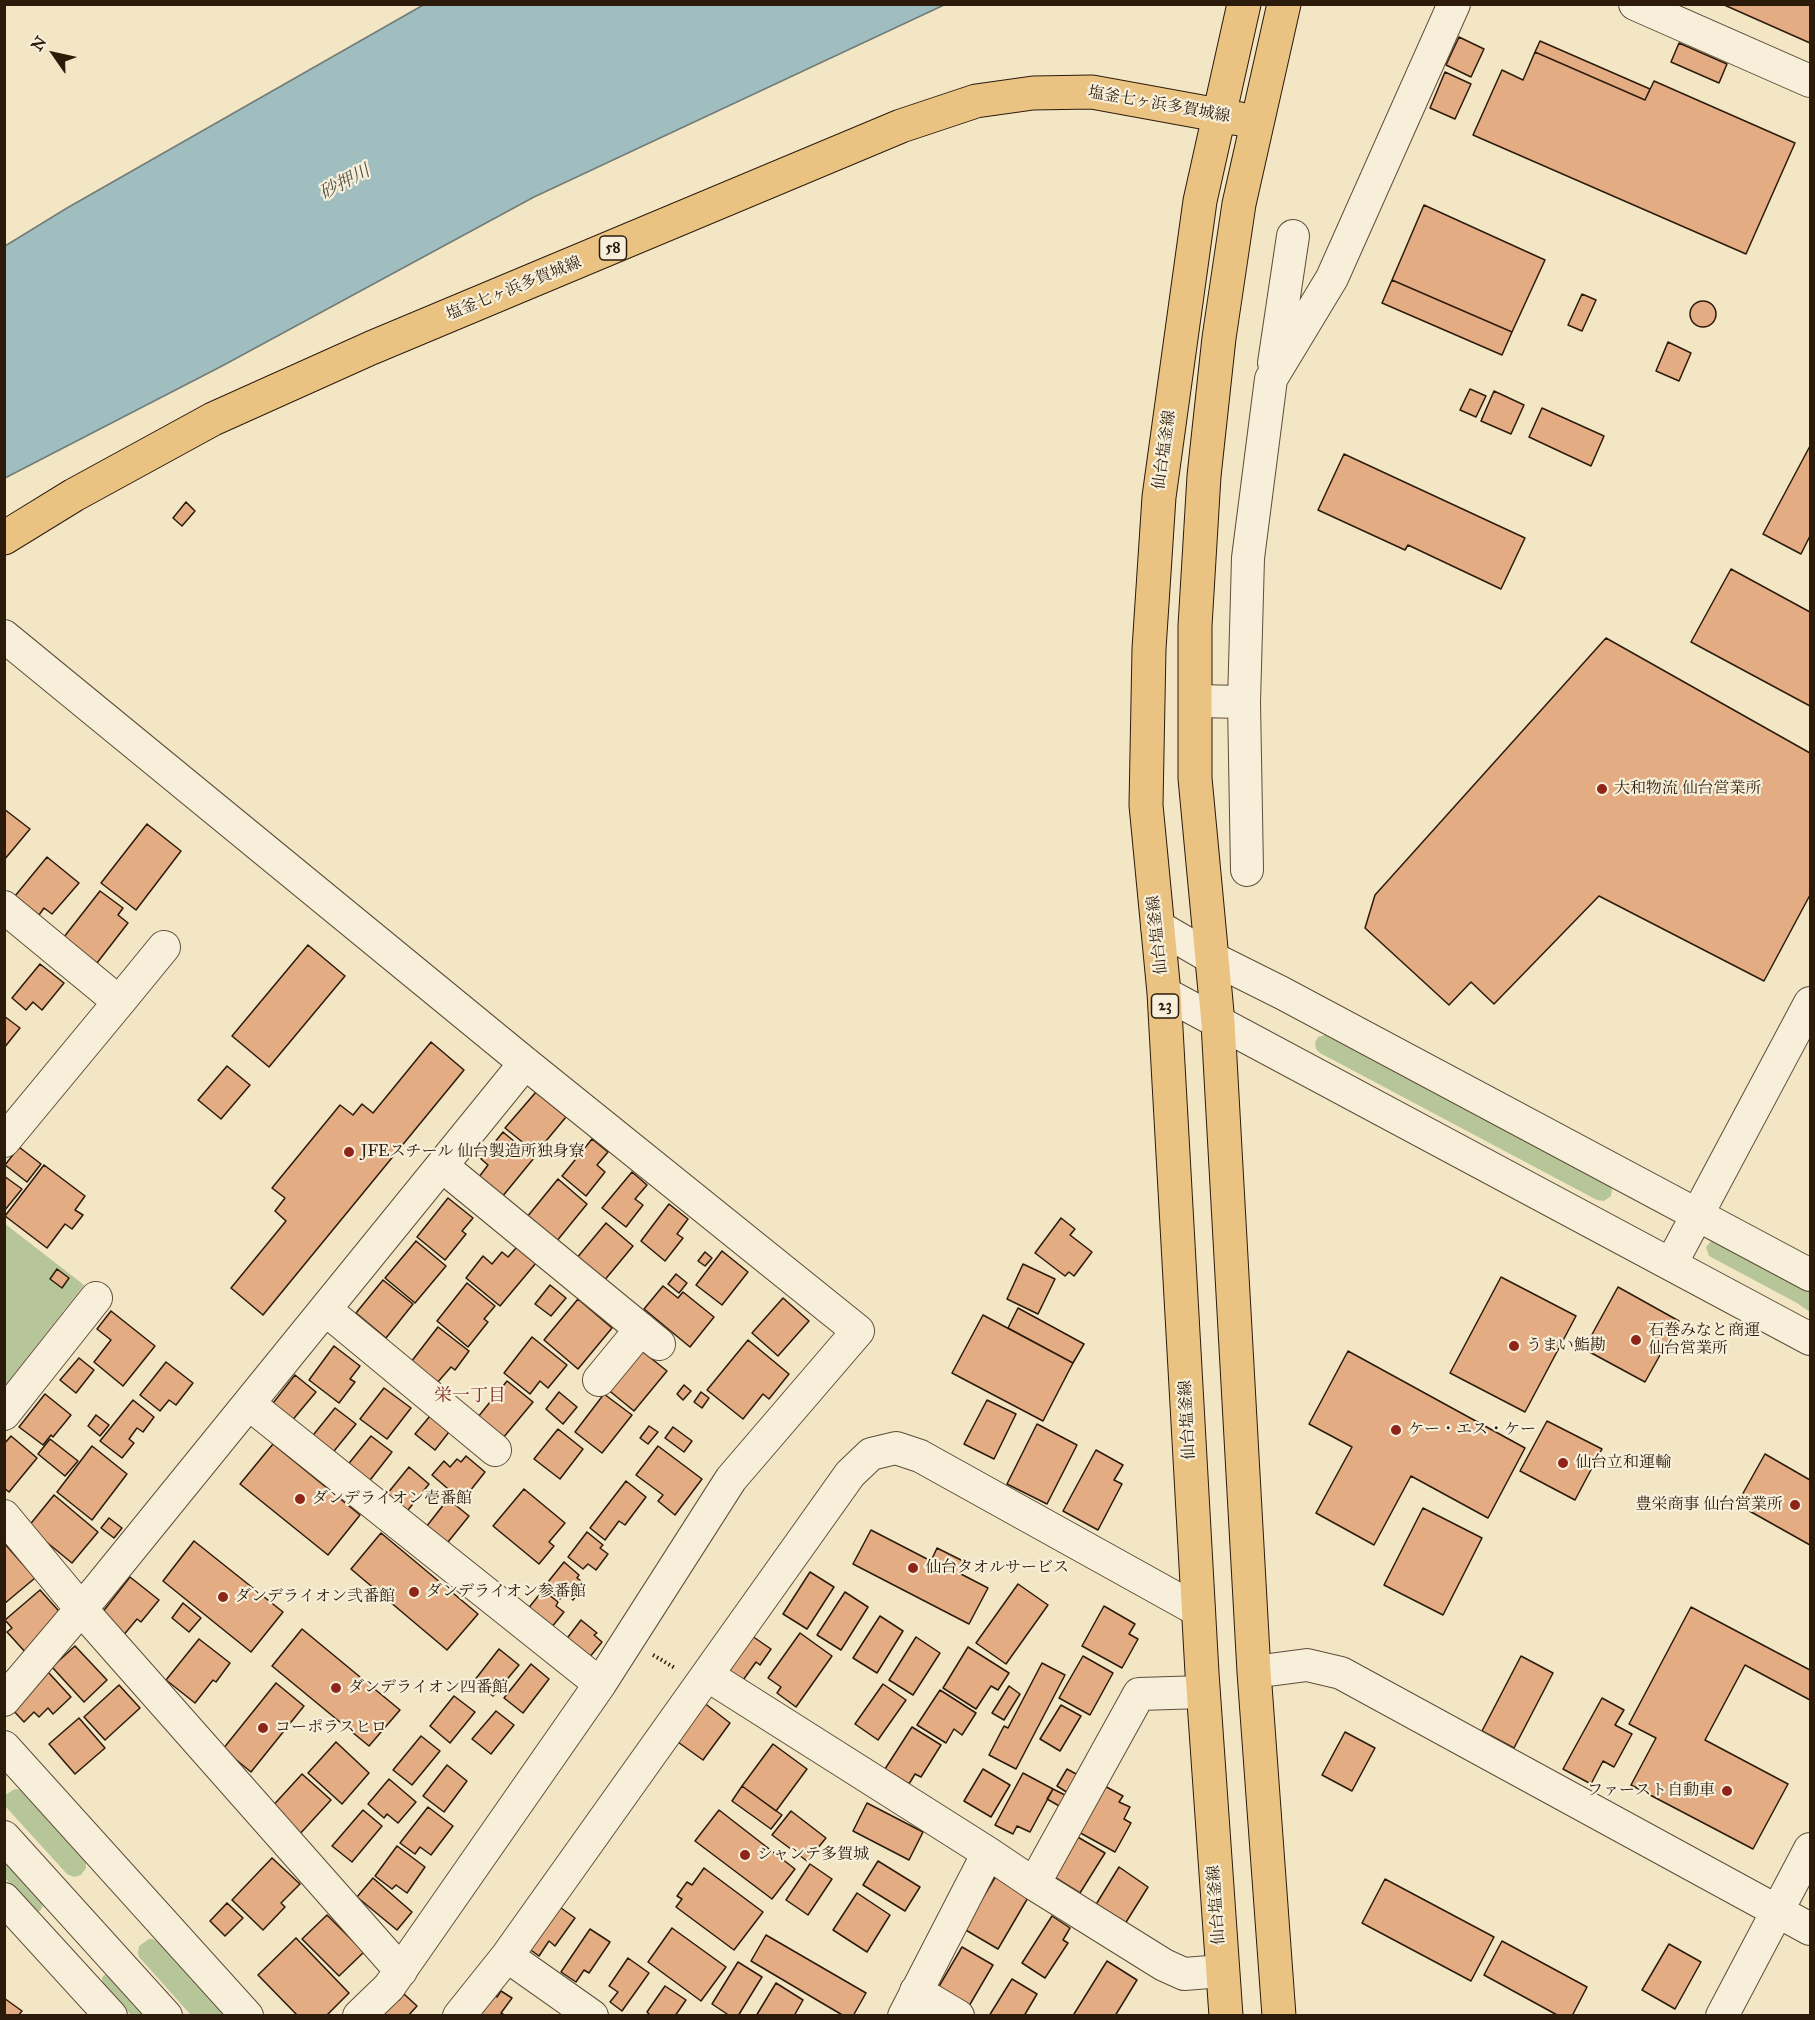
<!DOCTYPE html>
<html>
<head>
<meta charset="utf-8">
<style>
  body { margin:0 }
  #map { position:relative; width:1815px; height:2020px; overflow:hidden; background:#f3e6c5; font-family:"IM FELL Great Primer",serif }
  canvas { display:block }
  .frame { position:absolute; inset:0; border:6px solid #2c1b0b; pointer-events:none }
  .north { position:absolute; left:24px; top:24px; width:60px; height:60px; -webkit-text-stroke:4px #f7efd9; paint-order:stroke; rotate:304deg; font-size:16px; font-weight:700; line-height:24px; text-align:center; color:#2c1b0b }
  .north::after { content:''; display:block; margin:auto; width:21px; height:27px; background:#2c1b0b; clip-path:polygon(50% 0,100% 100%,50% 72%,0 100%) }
</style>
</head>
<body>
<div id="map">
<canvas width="1815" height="2020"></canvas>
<div class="frame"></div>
<div class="north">N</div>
</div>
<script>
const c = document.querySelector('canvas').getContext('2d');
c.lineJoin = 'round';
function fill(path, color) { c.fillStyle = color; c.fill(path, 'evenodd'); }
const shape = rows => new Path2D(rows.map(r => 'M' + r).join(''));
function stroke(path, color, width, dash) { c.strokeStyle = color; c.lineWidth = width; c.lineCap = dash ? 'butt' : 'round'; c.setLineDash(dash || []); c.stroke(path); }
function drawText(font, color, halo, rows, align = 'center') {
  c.font = font + ' "IM FELL Great Primer","Noto Serif JP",serif'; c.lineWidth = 4.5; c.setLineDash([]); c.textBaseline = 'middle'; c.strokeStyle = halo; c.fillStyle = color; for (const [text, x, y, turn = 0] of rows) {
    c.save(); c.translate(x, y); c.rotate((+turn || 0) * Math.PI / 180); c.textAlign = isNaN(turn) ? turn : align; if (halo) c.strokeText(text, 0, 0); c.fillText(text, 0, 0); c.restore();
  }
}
fill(shape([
  [1325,1035,1608,1184,1612,1189,1611,1196,1604,1201,1597,1200,1320,1053,1316,1049,1315,1043,1318,1037],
  [4,1223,84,1285,5,1386,4,1386],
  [1712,1240,1810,1288,1810,1312,1797,1303,1709,1256,1706,1247],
  [15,1789,23,1790,86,1861,86,1868,81,1875,74,1877,67,1874,6,1807,5,1795],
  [5,1862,42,1903,43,1906,40,1911,34,1910,5,1878],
  [149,1939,153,1939,159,1943,224,2015,191,2015,139,1957,138,1953,139,1946],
  [104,1975,108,1975,145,2015,131,2015,103,1984,102,1978]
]), '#b6c698');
const water = shape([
  [425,4,944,5,534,197,222,366,5,478,5,246,67,208,425,4]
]);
fill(water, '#a0bdbf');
stroke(water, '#727c77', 1.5);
const building = shape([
  [1722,4,1810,4,1810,43,1722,4],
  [1459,37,1484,49,1471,77,1446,65,1459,37],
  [1540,41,1650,89,1645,100,1535,52,1540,41],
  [1679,43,1727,64,1719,83,1671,62,1679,43],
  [1535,52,1645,100,1654,81,1795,143,1746,254,1473,135,1502,70,1523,80,1535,52],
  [1445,72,1471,84,1455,119,1430,108,1445,72],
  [1424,205,1545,260,1512,332,1392,280,1424,205],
  [1392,280,1512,332,1502,355,1382,303,1392,280],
  [1582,294,1596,300,1582,331,1568,325,1582,294],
  '1690 314a13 13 0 1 1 26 0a13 13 0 1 1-26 0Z',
  [1668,342,1691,353,1679,381,1656,371,1668,342],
  [1470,389,1486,396,1476,417,1460,410,1470,389],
  [1494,391,1524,405,1511,434,1481,421,1494,391],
  [1542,408,1604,436,1591,466,1529,437,1542,408],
  [1810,446,1810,536,1801,554,1763,534,1810,446],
  [1344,454,1525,538,1501,589,1408,545,1405,550,1318,510,1344,454],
  [186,502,195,511,182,526,173,518,186,502],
  [1731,569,1810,612,1810,706,1691,642,1731,569],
  [1606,638,1810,753,1810,895,1764,981,1599,896,1494,1004,1471,982,1449,1005,1365,928,1375,895,1606,638],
  [4,809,30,829,4,860,4,809],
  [147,824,181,851,136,910,101,883,147,824],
  [47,857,79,883,52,914,44,908,39,915,15,896,47,857],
  [100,891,123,908,118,915,128,923,97,963,64,937,100,891],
  [308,945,345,976,269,1067,232,1036,308,945],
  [40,964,64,983,42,1010,33,1002,26,1010,12,998,40,964],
  [4,1016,20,1028,4,1048,4,1016],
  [431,1042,464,1070,263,1315,231,1288,286,1221,275,1211,285,1198,272,1188,340,1105,353,1115,362,1104,373,1113,431,1042],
  [227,1066,250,1085,221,1119,198,1100,227,1066],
  [536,1092,566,1117,536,1153,505,1128,536,1092],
  [503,1132,534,1158,502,1197,479,1177,488,1165,481,1159,503,1132],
  [592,1139,608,1152,597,1165,605,1172,586,1196,562,1176,592,1139],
  [19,1147,41,1164,27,1182,5,1165,19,1147],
  [44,1165,85,1196,75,1210,83,1215,72,1229,65,1224,47,1248,5,1216,44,1165],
  [632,1172,647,1185,635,1199,643,1205,626,1227,602,1208,632,1172],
  [4,1176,22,1189,4,1211,4,1176],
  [558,1179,587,1204,556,1242,527,1217,558,1179],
  [448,1198,473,1218,462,1231,466,1234,445,1260,417,1237,448,1198],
  [669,1204,688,1219,677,1234,683,1238,665,1261,641,1241,669,1204],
  [1061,1218,1075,1229,1070,1235,1092,1252,1074,1276,1069,1272,1065,1276,1035,1253,1061,1218],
  [606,1223,633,1246,603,1282,576,1259,606,1223],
  [416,1241,446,1266,415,1303,385,1278,416,1241],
  [517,1247,536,1263,500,1306,466,1278,483,1256,492,1264,502,1252,508,1257,517,1247],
  [722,1251,748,1272,722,1305,696,1285,722,1251],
  [705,1252,712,1258,705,1266,698,1261,705,1252],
  [1023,1264,1055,1279,1038,1314,1007,1299,1023,1264],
  [57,1269,69,1278,62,1288,50,1279,57,1269],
  [676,1274,687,1283,679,1293,668,1284,676,1274],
  [1501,1277,1576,1316,1525,1412,1450,1373,1501,1277],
  [383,1280,413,1304,386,1338,356,1313,383,1280],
  [467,1283,495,1306,484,1319,488,1322,468,1347,437,1321,467,1283],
  [550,1285,566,1298,551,1316,535,1304,550,1285],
  [663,1286,678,1298,683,1292,714,1317,690,1347,644,1309,663,1286],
  [1618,1287,1679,1321,1645,1382,1584,1349,1618,1287],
  [783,1298,809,1321,778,1356,752,1333,783,1298],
  [578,1299,612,1328,578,1369,544,1340,578,1299],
  [1018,1308,1084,1344,1073,1363,1008,1328,1018,1308],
  [111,1311,155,1346,123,1386,94,1362,111,1340,97,1329,111,1311],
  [983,1315,1073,1363,1043,1421,952,1373,983,1315],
  [438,1327,469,1351,455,1370,451,1367,437,1383,411,1362,438,1327],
  [532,1337,567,1365,548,1388,540,1381,530,1394,504,1373,532,1337],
  [748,1340,789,1374,769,1399,763,1394,743,1419,707,1390,748,1340],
  [334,1346,360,1366,350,1379,355,1382,339,1403,309,1380,334,1346],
  [642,1351,667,1371,634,1411,606,1388,642,1351],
  [1348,1351,1525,1448,1488,1518,1411,1476,1374,1545,1316,1513,1352,1447,1309,1424,1348,1351],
  [79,1358,94,1370,76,1393,60,1380,79,1358],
  [166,1362,193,1383,176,1405,169,1400,160,1411,140,1395,166,1362],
  [295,1375,316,1392,290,1423,270,1407,295,1375],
  [507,1381,533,1402,503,1438,478,1417,507,1381],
  [684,1385,691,1391,683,1400,677,1394,684,1385],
  [384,1388,411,1408,387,1439,360,1419,384,1388],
  [559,1392,577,1407,563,1424,546,1409,559,1392],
  [701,1392,709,1398,702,1408,694,1402,701,1392],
  [45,1394,71,1415,53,1437,51,1435,43,1445,19,1427,45,1394],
  [604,1394,632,1415,602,1453,575,1432,604,1394],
  [133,1400,154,1417,143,1432,137,1428,129,1439,134,1443,122,1458,100,1441,133,1400],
  [987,1400,1016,1414,994,1459,964,1444,987,1400],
  [335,1408,356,1424,330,1456,310,1439,335,1408],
  [96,1415,109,1425,100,1436,88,1426,96,1415],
  [430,1416,449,1432,435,1450,415,1434,430,1416],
  [1547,1421,1602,1449,1575,1500,1520,1471,1547,1421],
  [1037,1424,1077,1445,1047,1504,1007,1484,1037,1424],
  [649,1426,658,1432,648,1444,640,1438,649,1426],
  [673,1427,692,1441,684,1452,665,1438,673,1427],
  [558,1429,583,1449,560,1479,534,1459,558,1429],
  [11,1436,37,1458,9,1492,4,1488,4,1444,11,1436],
  [371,1436,392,1452,367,1484,346,1467,371,1436],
  [50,1439,78,1461,65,1476,38,1454,50,1439],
  [273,1444,360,1515,328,1555,240,1484,273,1444],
  [92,1446,127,1474,92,1520,57,1492,92,1446],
  [658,1446,702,1479,675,1515,658,1501,663,1495,636,1475,658,1446],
  [1096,1450,1123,1465,1114,1480,1122,1484,1098,1530,1063,1511,1096,1450],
  [1765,1454,1810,1480,1810,1545,1737,1504,1765,1454],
  [466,1456,485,1472,462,1501,432,1475,444,1461,450,1467,457,1459,461,1462,466,1456],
  [409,1467,429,1484,404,1515,383,1499,409,1467],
  [626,1481,646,1497,625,1525,619,1521,605,1540,590,1528,626,1481],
  [524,1489,565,1523,549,1542,554,1546,539,1564,493,1526,524,1489],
  [54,1495,98,1532,72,1563,28,1527,54,1495],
  [448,1499,469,1516,444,1547,423,1531,448,1499],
  [1423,1508,1482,1538,1443,1615,1384,1585,1423,1508],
  [109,1518,122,1528,114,1538,101,1528,109,1518],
  [871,1530,931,1561,937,1548,965,1562,959,1573,988,1588,969,1624,853,1564,871,1530],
  [587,1532,603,1545,600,1548,608,1554,596,1570,588,1564,583,1569,568,1557,587,1532],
  [381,1533,478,1614,447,1650,351,1569,381,1533],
  [194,1541,283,1612,251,1652,163,1581,194,1541],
  [4,1543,35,1578,4,1604,4,1543],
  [564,1562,579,1575,577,1578,585,1584,573,1600,564,1593,560,1599,544,1587,564,1562],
  [810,1572,834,1587,807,1629,783,1614,810,1572],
  [130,1577,159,1600,141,1622,137,1619,122,1637,98,1618,130,1577],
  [1018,1584,1048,1605,1006,1664,976,1643,1018,1584],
  [40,1590,66,1619,27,1654,7,1632,12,1628,5,1620,40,1590],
  [543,1590,558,1602,556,1606,564,1612,551,1628,523,1615,543,1590],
  [845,1592,868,1607,841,1650,817,1635,845,1592],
  [183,1603,201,1618,189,1632,172,1618,183,1603],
  [1104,1606,1135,1624,1129,1634,1138,1639,1122,1668,1082,1646,1104,1606],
  [1691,1607,1810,1670,1810,1700,1745,1665,1705,1740,1788,1784,1753,1849,1631,1785,1656,1738,1629,1724,1691,1607],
  [880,1616,903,1631,877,1673,853,1658,880,1616],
  [581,1620,597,1633,594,1635,602,1642,589,1658,562,1645,581,1620],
  [302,1629,400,1710,369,1746,272,1666,302,1629],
  [800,1633,832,1656,796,1707,777,1693,781,1687,768,1678,800,1633],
  [752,1636,771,1649,760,1665,756,1662,741,1683,726,1673,752,1636],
  [916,1637,940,1653,913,1695,889,1680,916,1637],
  [199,1639,230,1663,216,1682,213,1680,195,1703,166,1680,199,1639],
  [75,1646,107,1680,84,1702,52,1667,75,1646],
  [968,1647,1009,1673,998,1690,991,1686,976,1709,943,1688,968,1647],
  [499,1649,519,1665,493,1696,474,1681,499,1649],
  [1083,1656,1113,1673,1090,1715,1059,1698,1083,1656],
  [1521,1656,1553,1673,1514,1748,1482,1731,1521,1656],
  [1042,1663,1065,1675,1016,1769,989,1755,1004,1726,1008,1728,1042,1663],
  [531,1664,549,1679,523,1713,504,1698,531,1664],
  [48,1672,71,1697,53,1714,48,1708,39,1717,34,1712,24,1722,11,1708,48,1672],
  [276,1683,304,1706,251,1772,223,1749,276,1683],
  [883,1684,906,1700,878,1740,855,1724,883,1684],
  [119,1685,140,1708,105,1740,84,1717,119,1685],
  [1009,1686,1020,1694,1004,1720,992,1713,1009,1686],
  [940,1690,976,1713,962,1735,954,1729,946,1743,917,1725,940,1690],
  [454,1696,475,1712,450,1743,430,1726,454,1696],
  [1602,1698,1624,1710,1615,1725,1632,1734,1614,1767,1603,1761,1591,1784,1563,1769,1602,1698],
  [703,1702,730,1723,703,1760,675,1740,703,1702],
  [1061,1705,1081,1716,1060,1751,1040,1739,1061,1705],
  [496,1711,514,1725,491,1754,472,1739,496,1711],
  [79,1718,105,1748,75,1774,49,1744,79,1718],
  [912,1727,941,1745,921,1777,915,1774,909,1784,885,1769,912,1727],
  [1345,1732,1375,1748,1352,1791,1322,1775,1345,1732],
  [421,1736,440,1751,412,1785,393,1770,421,1736],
  [336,1742,369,1773,342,1804,308,1773,336,1742],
  [773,1744,807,1769,776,1811,742,1786,773,1744],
  [447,1765,467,1781,444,1812,423,1796,447,1765],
  [983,1769,1010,1785,991,1817,964,1801,983,1769],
  [1067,1769,1078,1775,1068,1793,1057,1786,1067,1769],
  [1023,1773,1053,1789,1030,1832,1017,1826,1013,1834,995,1825,1023,1773],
  [302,1774,331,1800,298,1836,269,1810,302,1774],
  [389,1779,416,1802,398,1823,387,1814,384,1818,368,1804,389,1779],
  [1101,1784,1123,1796,1119,1802,1130,1807,1124,1819,1131,1823,1115,1852,1075,1830,1101,1784],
  [742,1786,782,1815,771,1829,732,1801,742,1786],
  [1053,1789,1067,1796,1061,1807,1047,1799,1053,1789],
  [867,1803,923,1832,909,1860,853,1831,867,1803],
  [428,1807,453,1826,431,1855,420,1847,415,1854,400,1843,428,1807],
  [363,1810,382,1826,352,1862,332,1846,363,1810],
  [719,1810,795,1869,772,1899,695,1841,719,1810],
  [791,1811,826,1838,807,1861,772,1835,791,1811],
  [1076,1836,1105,1853,1080,1893,1051,1875,1076,1836],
  [397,1846,425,1867,407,1893,396,1885,392,1889,375,1876,397,1846],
  [272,1858,300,1884,281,1903,285,1907,263,1930,232,1900,272,1858],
  [878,1861,920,1887,905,1911,863,1885,878,1861],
  [810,1864,832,1879,808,1915,786,1900,810,1864],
  [1119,1867,1148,1887,1123,1927,1092,1911,1119,1867],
  [704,1868,763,1912,734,1950,676,1907,682,1899,677,1896,687,1882,692,1885,704,1868],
  [996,1876,1029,1896,998,1949,964,1929,996,1876],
  [373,1878,412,1912,397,1930,357,1897,373,1878],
  [1385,1879,1494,1937,1471,1981,1362,1923,1385,1879],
  [857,1893,890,1915,867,1952,833,1930,857,1893],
  [227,1903,243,1918,225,1936,210,1921,227,1903],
  [554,1903,575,1918,555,1946,549,1941,539,1956,528,1948,554,1903],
  [327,1915,364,1952,339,1976,302,1939,327,1915],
  [1052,1916,1070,1928,1063,1940,1068,1943,1045,1978,1022,1963,1052,1916],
  [672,1928,726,1967,701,2001,648,1962,672,1928],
  [590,1929,610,1942,589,1973,584,1970,576,1982,561,1972,590,1929],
  [766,1935,866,1993,853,2016,844,2016,751,1961,766,1935],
  [296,1938,349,1993,326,2016,298,2016,258,1975,296,1938],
  [1502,1941,1587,1987,1572,2016,1559,2016,1484,1975,1502,1941],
  [1669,1944,1701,1962,1675,2009,1642,1990,1669,1944],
  [962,1947,993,1965,969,2006,938,1988,962,1947],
  [628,1958,649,1973,622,2011,610,2002,618,1992,609,1986,628,1958],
  [1107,1961,1137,1980,1115,2016,1076,2016,1074,2014,1107,1961],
  [738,1962,762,1977,738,2016,730,2016,712,2004,738,1962],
  [1012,1979,1037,1994,1024,2016,989,2016,1012,1979],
  [776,1983,803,2000,794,2016,756,2016,776,1983],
  [665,1986,686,2000,675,2016,651,2016,647,2012,665,1986],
  [501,1991,512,1998,501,2013,506,2016,476,2016,492,1993,497,1997,501,1991],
  [404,1994,417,2006,408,2016,376,2016,394,1995,399,2000,404,1994],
  [4,1998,22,2011,18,2016,4,2016,4,1998]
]);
fill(building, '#e3ac83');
stroke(building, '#2c1b0b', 1.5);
const minor = shape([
  [1635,4,1810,81],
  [1274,363,1293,236],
  [4,636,525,1063,858,1331,731,1479,600,1684,389,1987,359,2016],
  [1195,701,1244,702,1248,558,1271,379,1332,278,1454,4],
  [1244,702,1247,870],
  [4,907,119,1002,4,1141],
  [1157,926,1212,958,1282,993,1810,1275],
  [1164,993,1810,1339],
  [119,1002,164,947],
  [442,1166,659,1344],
  [1671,1264,1810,1003],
  [326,1310,495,1450],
  [599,1380,641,1329],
  [249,1404,600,1684],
  [4,1414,96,1298],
  [4,1516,82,1610,401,1971],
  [1254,1672,1307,1665,1341,1673,1810,1929],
  [707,1675,988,1853,1034,1884,1164,1965,1184,1974,1222,1971],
  [4,1700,98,1589,525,1063],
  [4,1747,247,2016],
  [4,1837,166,2016],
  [1034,1884,1139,1694,1203,1692],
  [4,1899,111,2016],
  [507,1956,592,2016],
  [916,1991,958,2016],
  [459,2016,507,1956,850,1474,871,1454,896,1448,920,1456,1199,1611],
  [904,2016,988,1853],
  [1722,2016,1810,1849]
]);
const major = shape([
  [4,538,74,495,213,419,371,348,901,126,976,101,1033,93,1092,92,1240,119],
  [1226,2016,1202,1673,1164,993,1146,805,1149,649,1159,497,1200,201,1244,4],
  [1279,2016,1254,1672,1218,1023,1195,778,1195,626,1204,476,1219,338,1239,204,1284,4]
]);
stroke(minor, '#5e4e3a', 34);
stroke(major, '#2c1b0b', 35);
stroke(shape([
  [653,1655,675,1668]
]), '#2c1b0b', 4, [1.5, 3]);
stroke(minor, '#f7efd9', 32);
stroke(major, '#eac382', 33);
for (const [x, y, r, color] of [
  [1602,789,6,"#8f2418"],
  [349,1152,6,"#8f2418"],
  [1636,1340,6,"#8f2418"],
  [1514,1346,6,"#8f2418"],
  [1396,1430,6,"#8f2418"],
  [1563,1463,6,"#8f2418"],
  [300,1499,6,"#8f2418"],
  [1795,1505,6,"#8f2418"],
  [913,1568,6,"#8f2418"],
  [414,1592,6,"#8f2418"],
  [223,1597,6,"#8f2418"],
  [336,1688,6,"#8f2418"],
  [263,1728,6,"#8f2418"],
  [1727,1791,6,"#8f2418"],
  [745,1855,6,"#8f2418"]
]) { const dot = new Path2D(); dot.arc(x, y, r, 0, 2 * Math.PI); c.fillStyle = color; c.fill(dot); stroke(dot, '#f7efd9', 2); }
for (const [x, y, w] of [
  [613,248,27],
  [1165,1006,27]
]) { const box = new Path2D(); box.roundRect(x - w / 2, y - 12, w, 24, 4.5); c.fillStyle = '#f7efd9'; c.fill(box); stroke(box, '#2c1b0b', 1.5); }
drawText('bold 15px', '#2c1b0b', null, [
  ["58",613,248],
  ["23",1165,1006]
]);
drawText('16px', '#2c1b0b', '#f7efd9', [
  ["塩釜七ヶ浜多賀城線",1159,105,10],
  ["塩釜七ヶ浜多賀城線",514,289,-22],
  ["仙台塩釜線",1165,450,-82],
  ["仙台塩釜線",1158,935,-96],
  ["仙台塩釜線",1188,1420,-93],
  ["仙台塩釜線",1217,1905,-94]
]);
drawText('16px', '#2c1b0b', '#f7efd9', [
  ["大和物流 仙台営業所",1614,789],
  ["JFEスチール 仙台製造所独身寮",361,1152],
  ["石巻みなと商運",1648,1331],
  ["仙台営業所",1648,1349],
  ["うまい鮨勘",1526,1346],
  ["ケー・エス・ケー",1408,1430],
  ["仙台立和運輸",1575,1463],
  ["ダンデライオン壱番館",312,1499],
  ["豊栄商事 仙台営業所",1783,1505,"right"],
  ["仙台タオルサービス",925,1568],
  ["ダンデライオン参番館",426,1592],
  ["ダンデライオン弐番館",235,1597],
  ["ダンデライオン四番館",348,1688],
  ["コーポラスヒロ",275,1728],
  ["ファースト自動車",1715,1791,"right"],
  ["シャンテ多賀城",757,1855]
], 'left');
drawText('italic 18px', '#55544a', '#f7efd9', [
  ["砂押川",345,183,-28]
]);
drawText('18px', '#7a1f14', '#f7efd9', [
  ["栄一丁目",470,1397]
]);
</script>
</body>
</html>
